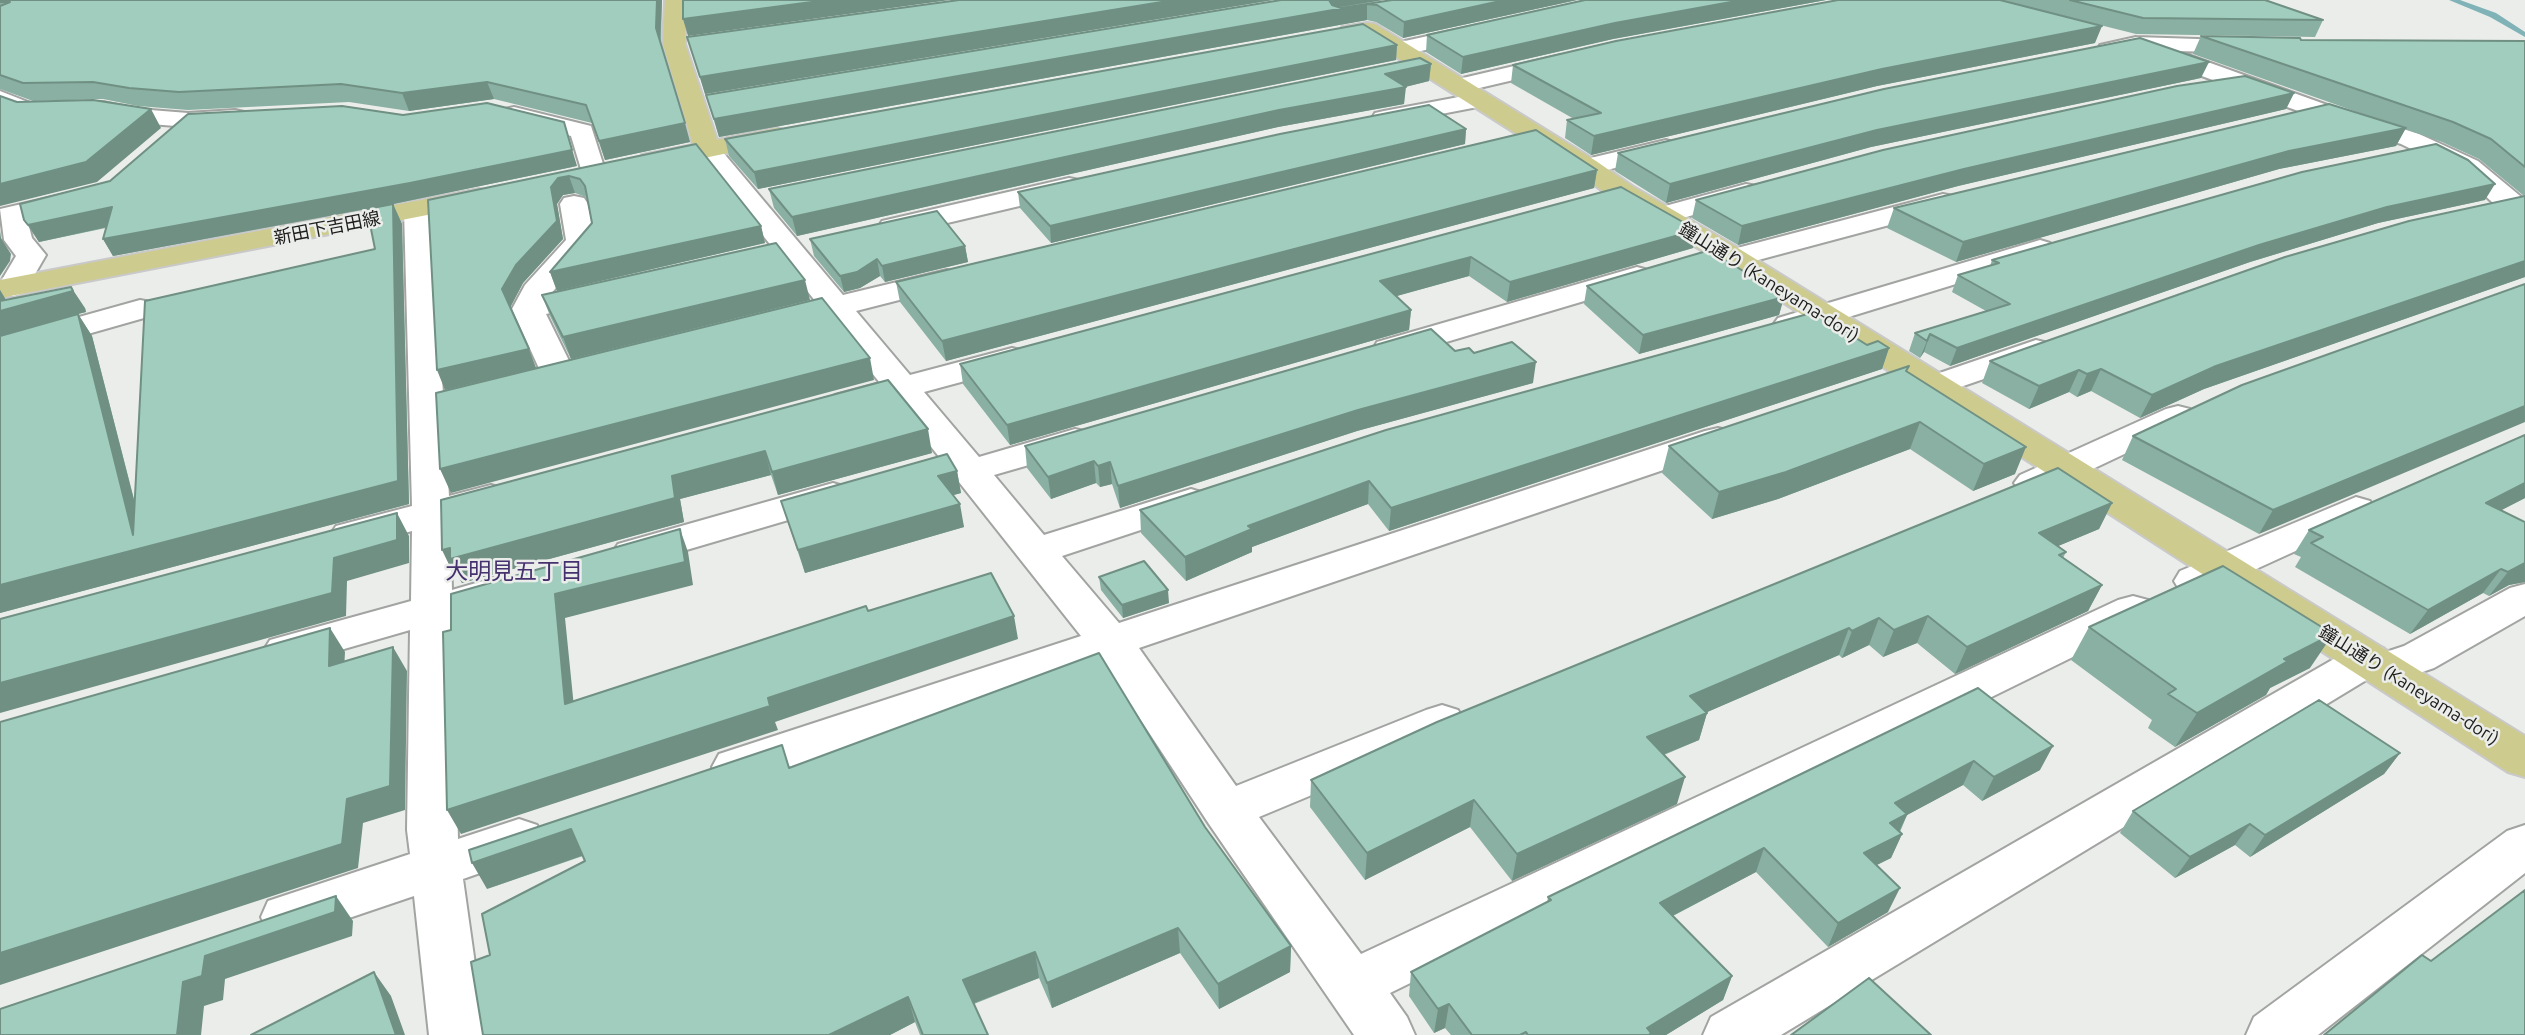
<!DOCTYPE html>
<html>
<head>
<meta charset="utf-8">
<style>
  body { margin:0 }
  canvas { display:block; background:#ebedea }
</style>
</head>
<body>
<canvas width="2525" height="1035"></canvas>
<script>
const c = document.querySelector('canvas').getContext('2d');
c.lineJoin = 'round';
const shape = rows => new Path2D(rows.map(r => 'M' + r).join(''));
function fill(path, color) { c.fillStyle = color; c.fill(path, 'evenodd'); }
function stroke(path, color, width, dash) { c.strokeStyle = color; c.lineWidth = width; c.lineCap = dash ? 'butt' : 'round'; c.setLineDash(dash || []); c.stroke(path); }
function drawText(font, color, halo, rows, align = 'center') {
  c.font = font + ' Ubuntu,"Noto Sans JP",sans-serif'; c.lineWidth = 5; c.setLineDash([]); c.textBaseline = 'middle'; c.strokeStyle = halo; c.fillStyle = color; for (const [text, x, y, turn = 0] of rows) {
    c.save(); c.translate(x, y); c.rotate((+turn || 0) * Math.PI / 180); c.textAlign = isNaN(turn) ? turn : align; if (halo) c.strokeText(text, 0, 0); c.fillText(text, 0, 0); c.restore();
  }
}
fill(shape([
  [2449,0,2460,0,2496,13,2525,32,2525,37,2490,17,2449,0]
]), '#80b3b7');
const minor = shape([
  [1479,25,1487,26,1490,31,1487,36,1399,56,1391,54,1388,49,1391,44,1479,25],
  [2136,37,2258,41,2261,46,2258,51,2250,53,2177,51,2330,106,2419,134,2478,161,2525,200,2525,216,2502,211,2460,173,2401,144,2312,116,2155,59,2152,54,2154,51,2136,51,2108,57,2100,55,2097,50,2100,45,2136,37],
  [1561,55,1569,57,1572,62,1569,67,1458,93,1450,91,1446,86,1450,81,1561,55],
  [0,91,33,104,103,102,138,109,188,113,235,110,244,112,247,117,244,122,235,124,188,127,138,123,103,116,29,118,0,107,0,91],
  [1480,93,1488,95,1492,100,1488,105,1384,125,1375,123,1372,118,1375,113,1384,111,1480,93],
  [514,107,591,126,606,173,602,179,593,181,584,179,571,136,505,119,502,114,505,109,514,107],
  [1666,140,1675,143,1679,148,1675,153,1587,175,1578,173,1574,167,1578,161,1666,140],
  [707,141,716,144,843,295,947,270,958,273,962,279,958,285,856,311,910,375,1012,348,1024,351,1028,358,1024,365,924,392,979,457,1075,429,1088,432,1093,440,1088,448,994,475,1044,535,1178,493,1191,489,1204,493,1210,501,1204,509,1062,556,1119,623,1705,431,1718,428,1731,431,1736,439,1731,447,1139,648,1236,786,1426,710,1442,705,1458,710,1465,722,1458,734,1259,817,1361,954,2118,600,2133,596,2148,600,2154,610,2148,620,1390,993,1407,1017,1415,1035,1354,1035,1209,824,1102,661,736,785,719,780,712,767,719,754,1081,636,894,400,847,412,835,409,830,402,835,395,880,383,828,318,778,331,767,328,762,321,767,314,816,302,694,149,698,144,707,141],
  [1069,178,1079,180,1082,186,1079,192,892,236,882,233,878,227,882,221,1069,178],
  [1746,184,1756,186,1760,192,1756,198,1664,223,1654,221,1650,215,1654,209,1746,184],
  [74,192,84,194,88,200,84,206,27,219,32,238,46,255,24,293,13,296,2,293,0,283,16,256,4,240,0,209,74,192],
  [1943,194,1953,196,1957,202,1953,208,1732,267,1722,264,1717,258,1722,252,1943,194],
  [574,196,584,198,588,204,595,241,550,295,598,285,609,287,613,294,609,301,546,314,576,375,571,382,559,385,547,382,542,375,512,309,525,285,566,240,560,204,564,198,574,196],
  [418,202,428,204,432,210,443,394,489,383,501,386,506,393,501,400,444,414,449,496,491,485,504,489,510,497,504,505,450,520,452,590,500,576,515,580,521,590,515,600,452,618,458,839,519,819,537,825,544,839,537,853,463,879,485,1035,429,1035,414,896,287,939,268,933,261,917,268,901,410,854,407,830,410,630,285,666,270,662,263,651,270,640,411,601,412,531,350,548,336,544,330,535,336,526,412,506,404,210,408,204,418,202],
  [2040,240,2050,243,2055,249,2050,255,1800,332,1789,335,1778,332,1773,325,1778,318,2040,240],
  [1637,267,1648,270,1652,276,1648,282,1389,359,1377,356,1373,349,1377,342,1637,267],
  [140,300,151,302,156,309,151,316,0,359,0,339,140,300],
  [2036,340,2048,343,2052,350,2048,357,1934,396,1922,393,1917,386,1922,379,2036,340],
  [2178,406,2190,409,2195,416,2190,423,2046,491,2033,494,2020,491,2014,483,2020,475,2166,409,2178,406],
  [833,483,846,487,852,495,846,503,632,566,618,562,612,553,618,544,833,483],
  [2356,497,2370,501,2375,509,2370,517,2208,591,2194,595,2180,591,2174,581,2180,571,2356,497],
  [2525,584,2525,616,2434,668,2384,685,2368,679,1781,1035,1703,1035,1711,1017,2353,648,2368,644,2383,648,2386,652,2404,646,2510,588,2525,584],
  [2525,825,2525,873,2318,1035,2246,1035,2254,1017,2507,831,2525,825]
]);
const major = shape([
  [665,0,685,0,685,44,717,140,777,128,786,131,790,136,786,141,651,169,642,167,638,161,642,155,693,145,663,44,665,0],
  [1367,23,1375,24,1596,161,1632,186,1733,245,2525,736,2525,777,2508,772,1713,257,1612,198,1578,173,1363,36,1350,38,1342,37,1339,32,1342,27,1367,23],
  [479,189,489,191,493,197,489,203,0,298,0,280,479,189]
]);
stroke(minor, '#a2a4a2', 4);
stroke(major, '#c9c9c9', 4);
fill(minor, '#fff');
fill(major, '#cdcc8e');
fill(shape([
  [0,0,662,0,661,44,690,142,605,160,592,123,494,99,409,111,349,102,188,110,138,106,103,99,33,101,0,89],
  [959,0,1273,0,705,94,687,37],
  [1384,0,1339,8,1392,0,1577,0,1403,38,1376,22,1367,20,719,137,706,95],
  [1585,0,1826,0,1613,39,1461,74,1426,52,1427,35],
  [1838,0,2265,0,2323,20,2315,37,2136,34,2032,8,2095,43,1877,86,1591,155,1565,138,1567,120,1574,119,1511,83,1513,65],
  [2201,36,2301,40,2525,41,2525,277,2204,389,2140,418,2091,391,2077,397,2069,392,2029,409,1982,383,1990,361,2524,196,2479,159,2442,142,2405,129,2396,146,2279,169,1956,262,1887,228,1894,208,2391,124,2193,54],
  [1397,45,1396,60,758,189,729,156,725,139],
  [1431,64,1429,81,1405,87,1404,104,1278,127,797,236,774,208,769,189],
  [2201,78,1871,147,1666,203,1615,171,1618,153],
  [2294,93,2286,109,1958,186,1738,245,1692,218,1696,200],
  [1466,129,1465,144,1051,243,1020,208,1018,192],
  [696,144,761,226,765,243,557,291,550,272,592,223,586,197,575,193,563,195,557,204,563,239,523,283,510,307,536,368,445,390,428,200],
  [577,166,393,204,402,224,409,504,0,613,0,290,6,300,85,308,86,312,78,314,92,336,135,503,375,249,367,209,113,256,103,239,106,228,39,242,24,220],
  [1597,170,1594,188,946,361,900,302,896,282],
  [1621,187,1693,248,1507,302,1469,276,1396,296,1411,310,1409,330,1010,445,963,384,960,364],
  [2485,200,2378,223,2250,262,1950,366,1924,352,1920,358,1909,351,1915,333,1986,311,1952,292,1958,275,1990,266,1992,260],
  [810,239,965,246,968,262,885,282,880,276,860,288,844,292,814,256],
  [2525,284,2259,534,2122,460,2133,436],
  [1587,286,1784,297,1779,315,1639,354,1584,304],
  [542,295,810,300,571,359,550,316],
  [1867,345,1889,348,1882,369,1389,531,1368,504,1252,547,1252,552,1186,581,1141,533,1140,510],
  [1455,351,1474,353,1533,383,1357,431,1120,508,1112,484,1100,487,1096,483,1051,499,1027,468,1025,446],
  [1907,372,2015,474,1973,491,1910,449,1778,499,1712,519,1662,473,1669,446],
  [888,380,932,453,778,495,771,475,680,499,684,522,462,583,457,574,454,575],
  [2525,435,2525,498,2501,510,2525,522,2525,582,2509,585,2489,596,2483,593,2410,634,2295,567,2301,557,2294,554,2309,530],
  [957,471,961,493,953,495,964,527,805,573,788,523,781,501],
  [2112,503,2099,529,2058,546,2066,552,2063,558,2102,585,2088,611,1955,674,1917,643,1883,657,1869,645,1842,658,1839,655,1707,712,1707,713,1699,740,1664,755,1677,804,1512,881,1470,827,1365,880,1310,807,1311,780],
  [1099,577,1169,603,1123,618,1101,590],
  [2089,627,2310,668,2270,688,2266,695,2175,747,2148,728,2152,720,2071,660],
  [1978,688,2040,770,1982,801,1963,785,1907,815,1900,832,1902,834,1891,858,1876,865,1888,912,1828,947,1756,872,1673,916,1732,976,1723,1000,1666,1035,1451,1035,1445,1028,1434,1033,1409,996,1411,972,1547,903,1548,897],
  [2400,753,2384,774,2250,857,2235,845,2175,878,2120,833,2133,811],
  [789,767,1205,827,1291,946,1290,972,1219,1009,1180,953,1052,1008,1039,978,974,1004,988,1035,920,1035,915,1022,890,1035,483,1035,490,955,585,861,583,856,487,889]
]), '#8ab0a3');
fill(shape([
  [657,0,662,0,660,45,656,28],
  [827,0,950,0,688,36,683,19],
  [1174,0,1273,0,705,94,700,77],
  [1328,0,1384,0,1340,7,1335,10,1367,4,1367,20,719,137,714,119],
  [1505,0,1577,0,1403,38,1404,22],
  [1742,0,1826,0,1613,39,1461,74,1463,57,1615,23],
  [2102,26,2095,43,1877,86,1591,155,1594,136,1882,69],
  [1397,45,1396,60,758,189,754,172],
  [2209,62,2201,78,1871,147,1666,203,1670,184,1877,130],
  [1431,64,1429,81,1401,88,1406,87,1404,104,1278,127,797,236,792,217,1385,74],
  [487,82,494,99,409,111,402,93],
  [2294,93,2286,109,1958,186,1738,245,1742,226,1964,169],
  [151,109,161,128,97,182,0,206,0,184],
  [564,122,577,166,393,204,402,224,409,504,0,613,0,290,6,300,71,287,85,308,86,312,78,314,92,336,146,547,398,481,393,204,113,256,103,239],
  [685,123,690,142,605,160,599,141],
  [2406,128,2396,146,2279,169,1956,262,1963,242,2289,151],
  [1466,129,1465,144,1051,243,1050,226],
  [1597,170,1594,188,946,361,942,341],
  [569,176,575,193,563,195,557,204,563,239,523,283,510,308,502,289,551,187,558,178],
  [2495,184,2485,200,2378,223,2250,262,1950,366,1957,348,2259,245,2387,207],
  [112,207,121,224,39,242,28,225],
  [761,226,765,243,557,291,550,272],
  [0,230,1,238,11,254,10,261,0,276],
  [1697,230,1693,248,1507,302,1510,282],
  [965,246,968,262,885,282,882,266],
  [1471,257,1469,276,1379,301,1380,281],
  [877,259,880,276,860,288,844,292,840,276],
  [2525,261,2525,277,2204,389,2140,418,2152,395,2216,366],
  [805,280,810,300,571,359,563,337],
  [1784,297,1779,315,1639,354,1643,335],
  [1411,310,1409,330,1010,445,1007,425],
  [1930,334,1924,352,1920,358,1927,341],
  [1889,348,1882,369,1389,531,1391,508],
  [529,349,536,368,445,390,437,370],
  [870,358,874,380,451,493,440,469],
  [1536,362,1533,383,1357,431,1120,508,1118,486,1358,410],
  [2101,369,2091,391,2077,397,2087,374],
  [2079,370,2069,392,2029,409,2039,386],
  [2525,406,2525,422,2259,534,2273,510],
  [1920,422,1910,449,1778,499,1712,519,1719,492],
  [928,429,932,453,778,495,772,472],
  [2026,447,2015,474,1973,491,1984,464],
  [765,451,771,475,680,499,684,522,462,583,457,574,454,575,442,550,672,476],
  [1094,461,1096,483,1051,499,1048,477],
  [1110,462,1112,484,1100,487,1098,466],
  [957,471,961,493,943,498,938,476],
  [1369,481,1368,504,1252,547,1252,552,1186,581,1185,557,1248,526],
  [2525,483,2525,498,2469,527,2486,503],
  [2112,503,2099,529,2027,559,2039,533],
  [960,504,964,527,805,573,798,550],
  [397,513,409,536,409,563,347,581,346,616,0,713,0,683,334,558],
  [680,529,688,552,693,585,565,618,576,727,565,704,555,594],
  [2525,563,2525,582,2509,585,2489,596,2508,572],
  [2501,569,2483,593,2410,634,2428,610],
  [2102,585,2088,611,1955,674,1967,647],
  [1168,590,1169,603,1123,618,1122,605],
  [1014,616,1018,639,775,722,778,730,461,834,447,810,768,698],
  [1928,616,1917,643,1883,657,1894,630],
  [1879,618,1869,645,1842,658,1852,631],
  [330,628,345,652,343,690,329,666],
  [1849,628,1839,655,1682,723,1690,696],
  [2333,634,2310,668,2270,688,2266,695,2175,747,2197,713,2284,659],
  [393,647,407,671,405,810,363,823,358,868,0,985,0,953,347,799],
  [1707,713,1699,740,1640,764,1647,737],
  [2053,746,2040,770,1982,801,1994,777],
  [2400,753,2384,774,2250,857,2265,835],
  [1974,761,1963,785,1907,815,1897,836,1902,834,1891,858,1853,877,1864,853,1895,803],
  [1685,777,1677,804,1512,881,1517,854],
  [1474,800,1470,827,1365,880,1367,853],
  [2250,824,2235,845,2175,878,2190,857],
  [571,829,584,855,487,889,472,863],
  [1764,848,1756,872,1653,926,1660,903],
  [1900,888,1888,912,1828,947,1838,923],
  [336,896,353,921,352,936,225,979,223,1000,204,1006,201,1035,177,1035,183,982,205,956],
  [1178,928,1180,953,1052,1008,1047,983],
  [1291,946,1290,972,1219,1009,1218,984],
  [1035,952,1039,978,969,1005,963,980],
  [374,972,391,996,405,1035,396,1035],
  [1732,976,1723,1000,1666,1035,1645,1035,1647,1028],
  [908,997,915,1022,890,1035,829,1035],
  [1449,1004,1445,1028,1434,1033,1438,1009]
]), '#709084');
const building = shape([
  [0,0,657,0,656,28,685,123,599,141,586,105,487,82,402,93,341,84,179,92,129,88,93,82,23,83,0,75,0,6,10,2,0,2,0,0],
  [683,0,827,0,683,19,683,0],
  [959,0,1174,0,700,77,687,37,959,0],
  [1281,0,1329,0,1332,5,1341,8,1392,0,1505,0,1404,22,1377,5,1367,4,714,119,706,95,1281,0],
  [1585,0,1742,0,1615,23,1463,57,1427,35,1585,0],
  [1838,0,2000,0,2102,26,1882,69,1594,136,1567,120,1601,113,1513,65,1616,41,1838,0],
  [2070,0,2265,0,2323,20,2143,18,2070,0],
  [1363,24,1397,45,754,172,725,139,1363,24],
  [2201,36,2300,38,2301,40,2525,41,2525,167,2491,139,2453,122,2201,36],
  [2140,38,2209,62,1877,130,1670,184,1618,153,1884,89,2140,38],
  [1420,58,1431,64,1385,74,1406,87,1279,110,792,217,769,189,1420,58],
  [2245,76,2294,93,1964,169,1742,226,1696,200,1883,150,2177,86,2245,76],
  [0,96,17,102,93,100,151,109,86,162,0,184,0,96],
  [487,103,564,122,572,150,410,183,103,239,112,207,28,225,24,220,20,204,110,181,188,114,342,106,403,115,487,103],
  [2329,104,2406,128,2289,151,1963,242,1894,208,2329,104],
  [1429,105,1466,129,1050,226,1018,192,1280,134,1429,105],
  [1536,130,1597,170,942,341,896,282,1536,130],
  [696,144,761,226,550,272,592,223,585,186,580,179,569,176,558,178,551,187,557,221,516,265,502,289,529,349,437,370,428,200,696,144],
  [2436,144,2468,160,2495,184,2387,207,2259,245,1957,348,1930,334,1927,341,1915,333,2010,304,1958,275,1999,263,1992,260,2302,172,2436,144],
  [1621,187,1697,230,1510,282,1471,257,1380,281,1411,310,1007,425,960,364,1621,187],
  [2525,196,2525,261,2216,366,2152,395,2101,369,2087,374,2079,370,2039,386,1990,361,2285,257,2409,221,2525,196],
  [393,204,398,481,0,585,0,336,78,314,133,535,145,301,375,249,367,209,393,204],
  [937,211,965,246,882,266,877,259,857,272,840,276,810,239,937,211],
  [776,243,805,280,563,337,542,295,776,243],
  [1710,250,1784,297,1643,335,1587,286,1710,250],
  [2525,284,2525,406,2273,510,2133,436,2242,385,2525,284],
  [71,287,73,291,0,311,0,301,71,287],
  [822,298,870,358,440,469,436,393,822,298],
  [1815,312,1867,345,1878,341,1889,348,1391,508,1369,481,1248,526,1252,529,1185,557,1140,510,1386,430,1815,312],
  [1431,329,1455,351,1469,348,1474,353,1512,342,1536,362,1358,410,1118,486,1110,462,1098,466,1094,461,1048,477,1025,446,1431,329],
  [1909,366,1906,371,2026,447,1984,464,1920,422,1786,472,1719,492,1669,446,1909,366],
  [888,380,928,429,772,472,765,451,672,476,675,498,450,559,450,548,442,550,441,500,888,380],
  [2525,435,2525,483,2486,503,2525,522,2525,563,2508,572,2501,569,2428,610,2311,543,2323,537,2309,530,2525,435],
  [947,454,957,471,938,476,960,504,798,550,781,501,947,454],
  [2058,468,2112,503,2039,533,2066,552,2059,555,2102,585,1967,647,1928,616,1894,630,1879,618,1852,631,1849,628,1690,696,1707,713,1647,737,1685,777,1517,854,1474,800,1367,853,1311,780,1437,722,2058,468],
  [397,513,397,540,334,558,332,593,0,683,0,619,397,513],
  [680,529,685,562,555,594,565,704,866,606,868,611,991,573,1014,616,768,698,770,706,447,810,443,632,451,630,451,594,680,529],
  [1144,561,1168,590,1122,605,1099,577,1144,561],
  [2223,566,2333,634,2284,659,2288,661,2197,713,2168,694,2176,689,2089,627,2223,566],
  [330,628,329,666,393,647,390,786,347,799,342,844,0,953,0,722,330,628],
  [1099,653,1205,827,1291,946,1218,984,1178,928,1047,983,1035,952,963,980,988,1035,923,1035,908,997,829,1035,483,1035,471,962,490,955,482,914,585,861,571,829,472,863,469,850,782,745,789,768,1099,653],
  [1978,688,2053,746,1994,777,1974,761,1895,803,1907,814,1890,823,1902,834,1864,853,1900,888,1838,923,1764,848,1660,903,1732,976,1647,1028,1651,1033,1649,1035,1528,1035,1526,1032,1520,1035,1472,1035,1449,1004,1438,1009,1411,972,1551,900,1548,897,1978,688],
  [2319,700,2400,753,2265,835,2250,824,2190,857,2133,811,2319,700],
  [2525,890,2525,1035,2324,1035,2422,955,2431,961,2525,890],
  [336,896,335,912,205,956,202,976,183,982,177,1035,0,1035,0,1009,336,896],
  [374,972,396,1035,251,1035,374,972],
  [1869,978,1931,1035,1791,1035,1869,978]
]);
fill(building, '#a0cdbd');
stroke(building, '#709084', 2);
drawText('18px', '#1e1e1d', '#ebedea', [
  ["新田下吉田線",327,228,-11],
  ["鐘山通り (Kaneyama-dori)",1769,282,32],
  ["鐘山通り (Kaneyama-dori)",2409,685,32]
]);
drawText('23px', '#45316d', '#ebedea', [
  ["大明見五丁目",514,571]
]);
</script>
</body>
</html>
